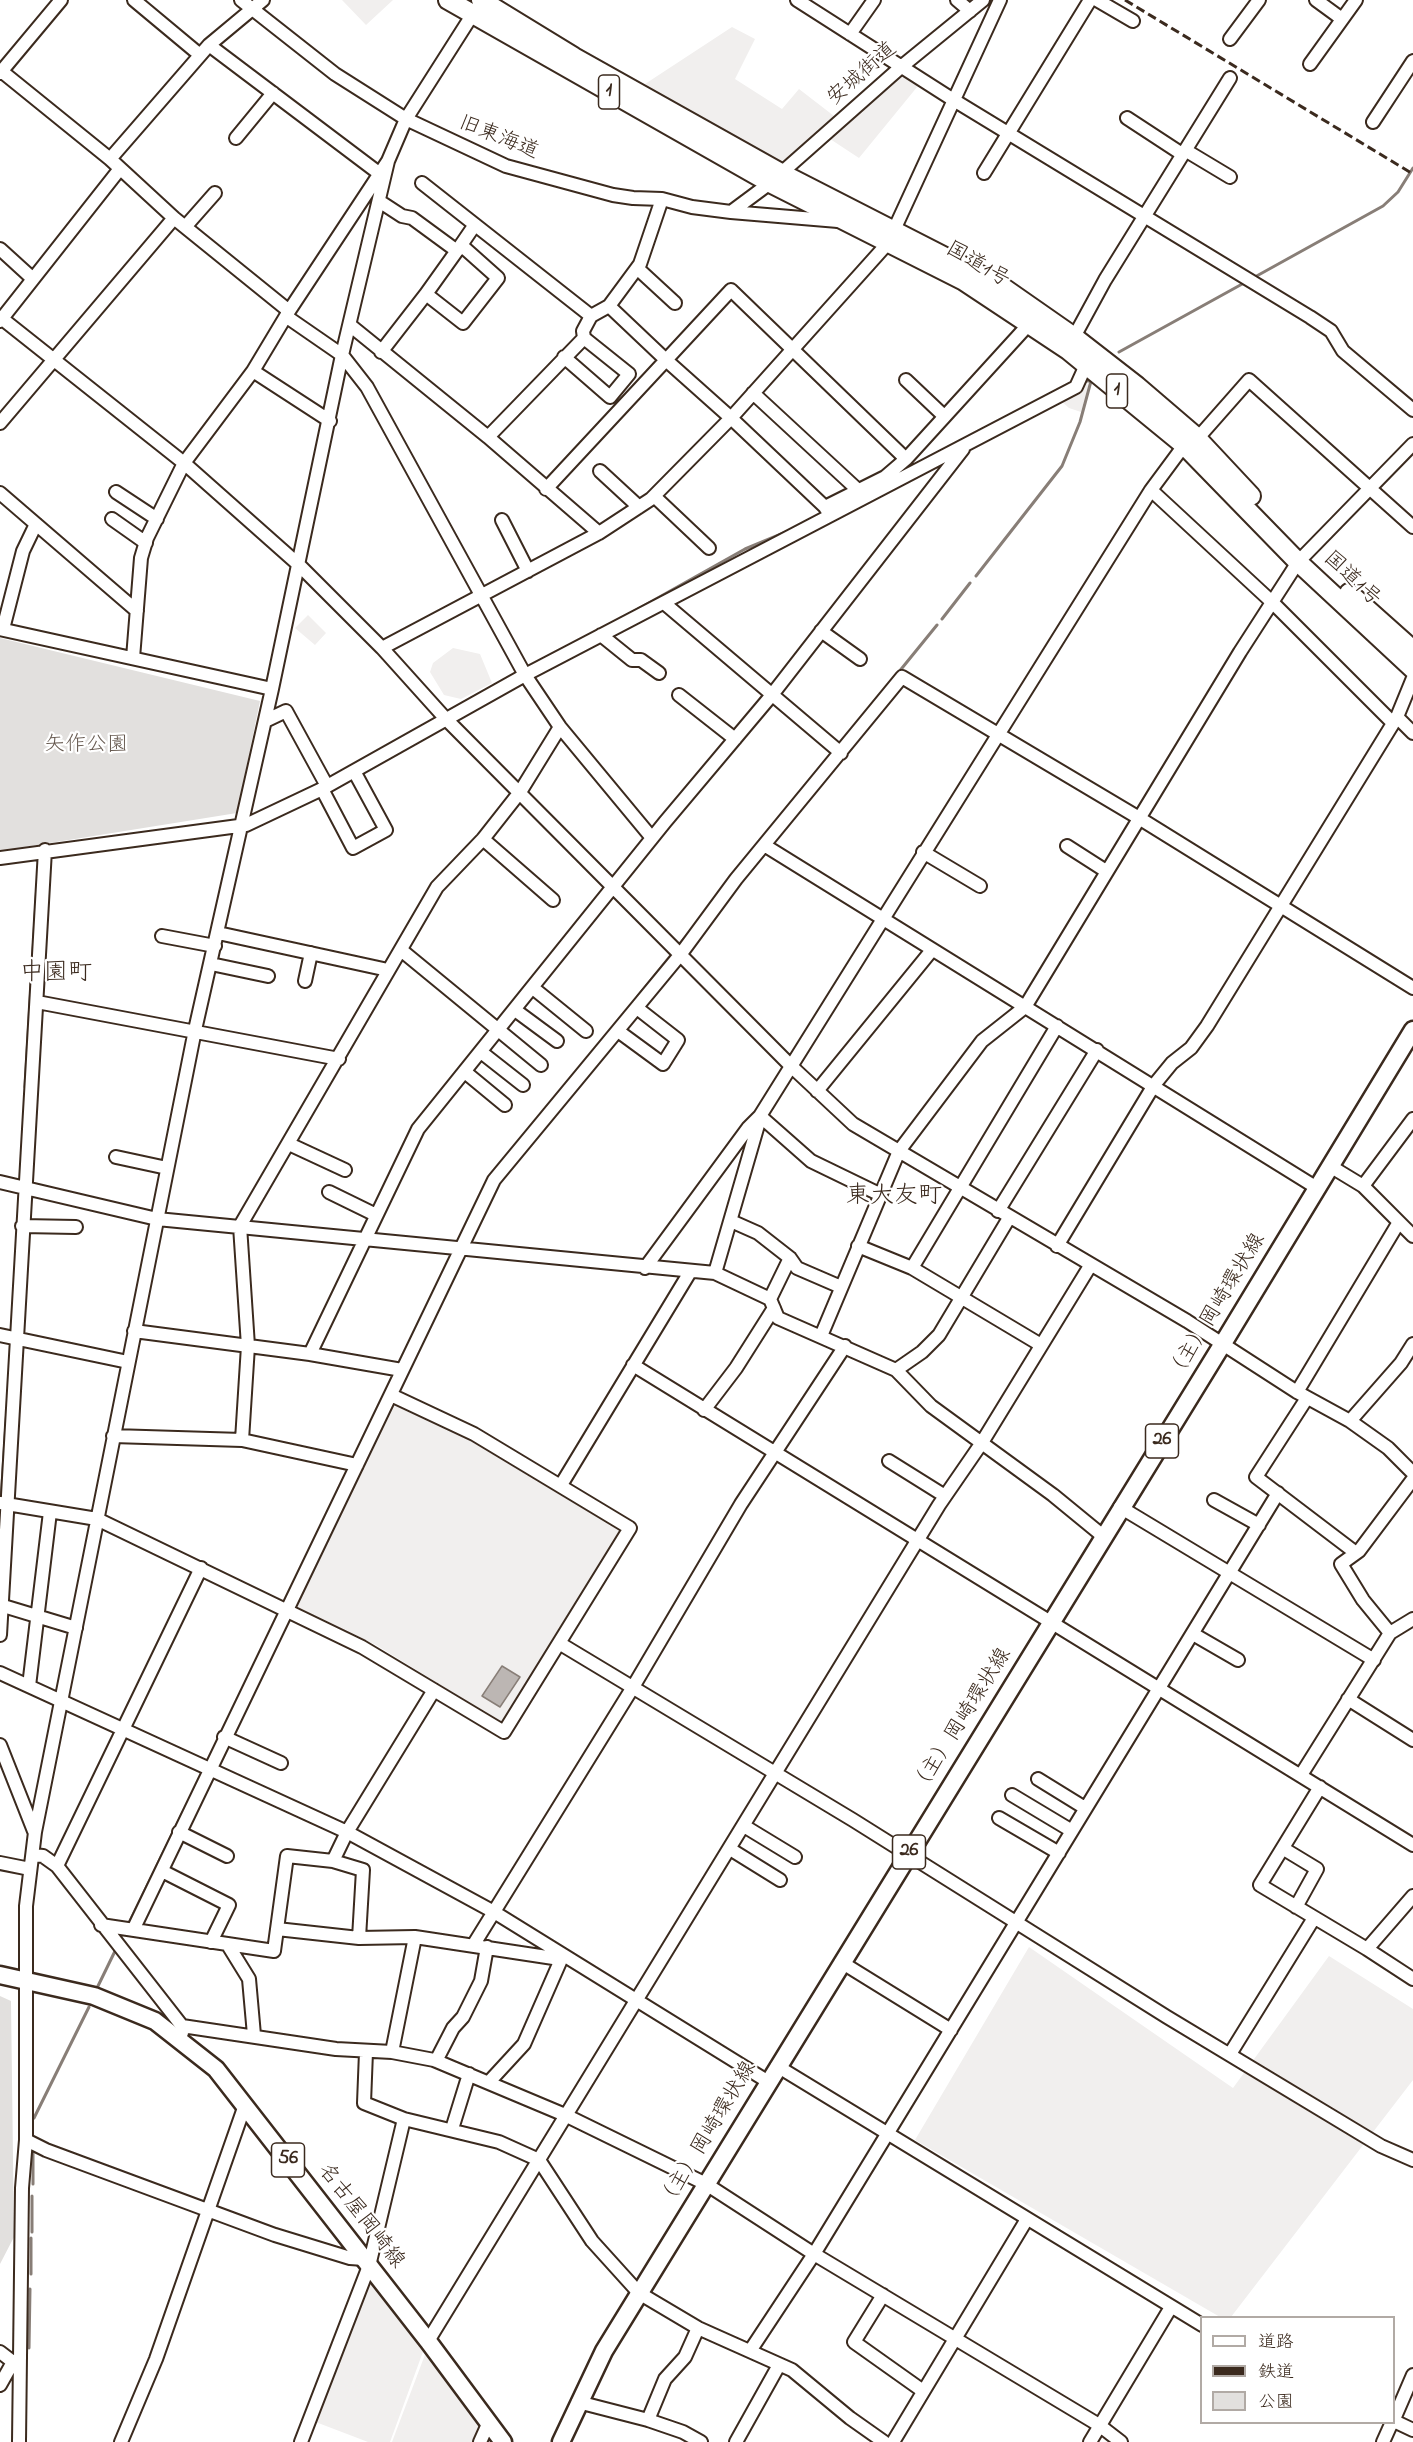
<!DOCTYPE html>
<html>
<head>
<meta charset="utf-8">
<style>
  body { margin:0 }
  #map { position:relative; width:1413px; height:2442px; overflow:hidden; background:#fff; font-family:"Indie Flower","Klee One",sans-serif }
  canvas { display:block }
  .legend { position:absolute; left:1200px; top:2316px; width:195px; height:108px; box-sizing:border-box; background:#fff; border:2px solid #b1aaa5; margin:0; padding:8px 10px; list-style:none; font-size:18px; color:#3b2a1e }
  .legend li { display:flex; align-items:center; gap:12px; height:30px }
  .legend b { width:30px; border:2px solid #b1aaa5 }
</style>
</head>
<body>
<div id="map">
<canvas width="1413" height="2442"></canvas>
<ul class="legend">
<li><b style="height:8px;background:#fff"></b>道路</li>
<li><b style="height:8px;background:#3b2a1e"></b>鉄道</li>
<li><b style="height:16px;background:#e2e0de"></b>公園</li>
</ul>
</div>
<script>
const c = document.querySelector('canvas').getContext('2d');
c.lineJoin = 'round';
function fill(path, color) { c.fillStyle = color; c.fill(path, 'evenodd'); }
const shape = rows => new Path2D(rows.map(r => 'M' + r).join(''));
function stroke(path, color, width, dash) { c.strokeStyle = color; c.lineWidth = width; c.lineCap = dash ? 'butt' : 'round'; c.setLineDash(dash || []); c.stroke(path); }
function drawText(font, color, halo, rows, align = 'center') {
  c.font = font + ' "Indie Flower","Klee One",sans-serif'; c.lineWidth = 4.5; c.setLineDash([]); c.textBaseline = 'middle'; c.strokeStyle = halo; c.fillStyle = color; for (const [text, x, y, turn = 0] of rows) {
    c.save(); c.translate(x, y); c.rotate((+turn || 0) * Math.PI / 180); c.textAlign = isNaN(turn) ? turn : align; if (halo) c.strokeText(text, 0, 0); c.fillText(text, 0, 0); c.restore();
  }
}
fill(shape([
  [342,0,393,0,366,25],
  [732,27,755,39,735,79,782,109,799,89,834,116,781,173,645,84],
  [901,67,922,81,859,158,824,135],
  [1082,383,1087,383,1088,386,1081,412,1069,408,1060,400],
  [308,615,326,633,315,645,295,628],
  [453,648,480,654,492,683,461,699,444,695,430,672,433,663],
  [396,1403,465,1437,622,1530,501,1722,376,1645,297,1608,295,1604],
  [1029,1947,1233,2088,1329,1956,1413,2009,1413,2080,1231,2317,1220,2317,915,2140],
  [369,2278,424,2349,390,2442,368,2442,313,2421],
  [426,2352,481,2428,476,2442,392,2442]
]), '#f1efee');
fill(shape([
  [0,638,260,701,237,813,0,851],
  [0,1996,11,2001,14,2237,0,2264]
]), '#e2e0de');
const water = shape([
  [502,1666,520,1677,500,1707,482,1696,502,1666]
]);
fill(water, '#bcb6b3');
stroke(water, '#887e77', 1.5);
stroke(shape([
  [1253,278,1383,206,1398,192,1413,168],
  [1119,352,1244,283],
  [976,576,1062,466,1080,422,1091,381,1083,381],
  [622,618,745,549,786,532],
  [942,619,970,583],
  [898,673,937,625],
  [678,946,689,933],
  [638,996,672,954],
  [25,1087,37,884],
  [1,1500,7,1408],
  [0,1517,0,1506],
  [128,1925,183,1812],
  [98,1986,117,1947],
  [34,2118,89,2007],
  [33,2184,33,2153],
  [32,2232,32,2196],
  [31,2274,31,2238],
  [29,2348,30,2289]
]), '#887e77', 3);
const minor = shape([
  [134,0,200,55],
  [241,0,335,74,406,119,506,166,613,195,633,198,662,199,692,207,731,212,770,183,901,67,983,0],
  [797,0,952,99,1310,317,1331,331,1343,351,1413,410],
  [957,0,970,11],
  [1097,0,1133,21],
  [1316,0,1342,19],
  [850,34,874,0],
  [1230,39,1259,0],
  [209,45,380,174],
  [1310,64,1356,0],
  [0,70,110,159,174,218,289,311],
  [0,73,61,0],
  [1127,118,1182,154],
  [1373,122,1413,61],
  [236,138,273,93],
  [1185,150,1230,177],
  [110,159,209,45,263,0],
  [984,173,1090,0],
  [422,183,591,316],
  [379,201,402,216,412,218,457,251],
  [731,212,838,221],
  [185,227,215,193],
  [0,249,33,279],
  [637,268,675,303],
  [426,294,461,245],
  [609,306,640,264,662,199],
  [0,317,184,463,299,565,382,648,445,718,791,1066,853,1124,1187,1321,1297,1392,1350,1421,1388,1448,1413,1473],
  [287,317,342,355,367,387,525,675,560,727,652,838],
  [0,321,119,170],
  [351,326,488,437,599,533],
  [1074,337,1105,280,1230,78],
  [381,352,426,294,463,323,498,278,461,245,474,226],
  [564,357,610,397,629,374,584,338],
  [253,371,330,421],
  [906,380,944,416],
  [753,393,859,491],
  [0,423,174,218],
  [488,437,584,338,583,331,591,316,609,306,666,360,731,290,906,459],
  [1197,439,1249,380,1413,527],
  [600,471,639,507],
  [546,489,666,360,731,418,825,507,830,515],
  [1151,490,1273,603,1393,723],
  [116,492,157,519],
  [0,493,137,611],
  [654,496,709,548],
  [825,507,885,477,906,459,1029,324],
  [112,519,146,543],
  [502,520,528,571],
  [664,603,841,753],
  [0,629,272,689],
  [3,629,23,551,36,524],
  [821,631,860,659],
  [601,635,632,660,641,660,659,673],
  [382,648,599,533,651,499,731,418,888,243,1000,0],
  [133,658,141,558,147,538,184,463,253,371,289,311,388,161,406,119,476,9],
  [679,695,735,739],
  [1397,717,1413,733],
  [265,721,286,711,327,786],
  [322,789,353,848,386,830,354,771],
  [483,839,553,900],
  [764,845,1317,1188],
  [1067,846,1106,871],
  [923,852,980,886],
  [0,858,246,825,322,789,525,675,1076,387,1086,365],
  [218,933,388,970],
  [162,936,215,946],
  [401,950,541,1065],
  [211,964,268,976],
  [305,981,311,953],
  [533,988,586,1031],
  [37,1002,339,1059],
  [515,1010,557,1041],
  [618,1031,663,1064,678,1040,637,1008],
  [481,1052,523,1085],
  [465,1072,505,1105],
  [817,1091,932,950],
  [760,1116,811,1161,879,1194],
  [289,1144,345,1170],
  [116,1157,167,1168],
  [1330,1166,1363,1186,1413,1236],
  [0,1182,157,1219,715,1273,770,1299,778,1318,896,1370,931,1406,1053,1495,1103,1536],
  [1363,1186,1413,1119],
  [329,1192,376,1215],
  [998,1211,1097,1050],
  [731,1221,758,1233,790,1258,797,1268,841,1287],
  [22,1226,76,1227],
  [858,1246,912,1268,1041,1345],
  [1057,1246,1154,1085,1172,1063,1191,1048,1207,1026,1397,717,1413,678],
  [645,1268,748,1128,760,1116,1151,490,1188,440],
  [912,1268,1057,1026],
  [715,1273,760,1118],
  [770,1299,790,1258],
  [134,1331,310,1354,402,1370],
  [0,1335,128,1362],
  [821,1336,899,1151,982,1041,1025,1007,1240,652,1298,562,1413,444],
  [310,1354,418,1129,665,822,771,696,963,449],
  [633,1365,1413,1845],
  [896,1370,922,1352,939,1335,1009,1218],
  [1297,1392,1399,1222],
  [1307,1398,1256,1477,1356,1553],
  [704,1410,736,1368,774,1308],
  [1350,1421,1401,1363,1413,1344],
  [113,1436,242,1440,357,1465],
  [242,1440,248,1346,240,1226,437,887,483,839,520,792,560,727],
  [889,1461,945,1496],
  [561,1485,690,1272],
  [1214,1500,1259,1525],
  [0,1503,97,1519,362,1647,504,1732,630,1528,474,1434,391,1395],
  [1120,1507,1374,1660],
  [0,1605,76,1628],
  [1390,1633,1363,1600,1341,1564,1359,1551,1413,1479],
  [1193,1634,1238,1660],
  [0,1635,45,850],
  [559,1643,853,1820,1167,2017,1381,2146,1413,2160],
  [0,1673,347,1832,494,1912,767,2081],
  [29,1686,50,1512],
  [1348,1699,1413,1740],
  [224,1737,281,1763],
  [0,1745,34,1831],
  [1301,1775,1390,1633,1413,1619],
  [1038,1779,1085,1808],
  [1320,1787,1260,1885,1367,1949,1413,1896],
  [1012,1795,1072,1831],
  [999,1818,1059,1853],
  [744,1826,795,1857],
  [179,1832,227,1856],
  [730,1849,780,1880],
  [1284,1849,1317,1869,1296,1907],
  [33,1855,43,1856,57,1866,182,2026,182,2033],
  [333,1861,347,1832,434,1690],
  [0,1863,30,1869],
  [57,1866,201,1568],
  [162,1871,229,1905,211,1942],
  [101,1925,274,1951,287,1856,333,1861,363,1870,359,1938],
  [134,1928,494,1180,680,955,736,879,902,677,1139,818,1413,988],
  [277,1929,359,1938,415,1937,560,1959],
  [474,1944,633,1687,741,1504,845,1346],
  [228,1945,249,1979,254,2035],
  [1367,1949,1413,1979],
  [841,1962,951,2030],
  [182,2026,336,2049,392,2052,434,2060,565,2115,706,2184,814,2254,1099,2425,1121,2442],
  [366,2052,364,2103,404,2119,499,2142,539,2160,592,2241,639,2293,698,2328,792,2370,850,2418,884,2442],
  [392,2052,415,1937],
  [1230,2054,1314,1918],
  [436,2061,453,2028,463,2017,481,1981,487,1947],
  [777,2066,1202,2325],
  [489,2082,524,2044,563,1955],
  [452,2129,469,2074],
  [26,2140,46,2150,275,2235,350,2258,364,2259],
  [883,2295,854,2342,923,2391],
  [428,2341,939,1505,981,1444,1090,1266],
  [750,2351,814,2254,1278,1493],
  [0,2352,13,2362,19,2363],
  [0,2385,13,2362],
  [578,2402,648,2420,683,2432,701,2442],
  [1394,2419,1413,2375],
  [648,2420,665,2379,685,2357,698,2328],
  [1394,2421,1413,2430],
  [19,2442,22,2188,26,2140,26,1906,35,1832,195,1030,272,689,342,355,388,161],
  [121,2442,156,2359,245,2105],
  [301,2442,369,2266,404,2119],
  [480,2442,489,2422],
  [736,2442,779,2365],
  [893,2442,1027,2219],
  [1090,2442,1171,2307],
  [1383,2442,1392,2422]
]);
const major = shape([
  [0,1975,94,1996,155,2021,216,2069,428,2341,503,2442],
  [561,2442,604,2351,1222,1345,1413,1030]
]);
const highway = shape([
  [448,0,770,183,964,281,1068,350,1184,445,1298,562,1413,669],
  [481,0,574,57,781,173,998,284,1074,337,1137,386,1193,434,1251,496],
  [1349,593,1413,650]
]);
stroke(minor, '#3b2a1e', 16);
stroke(major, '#3b2a1e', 21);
stroke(highway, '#3b2a1e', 22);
stroke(minor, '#fff', 12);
stroke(major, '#fff', 16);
stroke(highway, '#fff', 18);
stroke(shape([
  [1125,0,1413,174]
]), '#3b2a1e', 3, [9, 4.5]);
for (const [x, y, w] of [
  [609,92,21],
  [1117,391,21],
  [1162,1441,33],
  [909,1852,33],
  [288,2160,33]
]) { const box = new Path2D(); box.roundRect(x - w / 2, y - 17, w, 34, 4.5); c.fillStyle = '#fff'; c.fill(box); stroke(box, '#3b2a1e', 1.5); }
drawText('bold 20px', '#3b2a1e', null, [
  ["1",609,92],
  ["1",1117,391],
  ["26",1162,1441],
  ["26",909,1852],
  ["56",288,2160]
]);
drawText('21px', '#3b2a1e', '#fff', [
  ["安城街道",863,75,-41],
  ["旧東海道",498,139,22],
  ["国道1号",977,266,30],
  ["国道1号",1351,580,43],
  ["（主）岡崎環状線",1218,1308,-59],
  ["（主）岡崎環状線",963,1722,-58],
  ["（主）岡崎環状線",709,2136,-59],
  ["名古屋岡崎線",360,2217,52]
]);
drawText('21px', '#65584e', '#fff', [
  ["矢作公園",86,747]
]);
drawText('24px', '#3b2a1e', '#fff', [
  ["中園町",56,975],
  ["東大友町",894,1198]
]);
</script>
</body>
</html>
